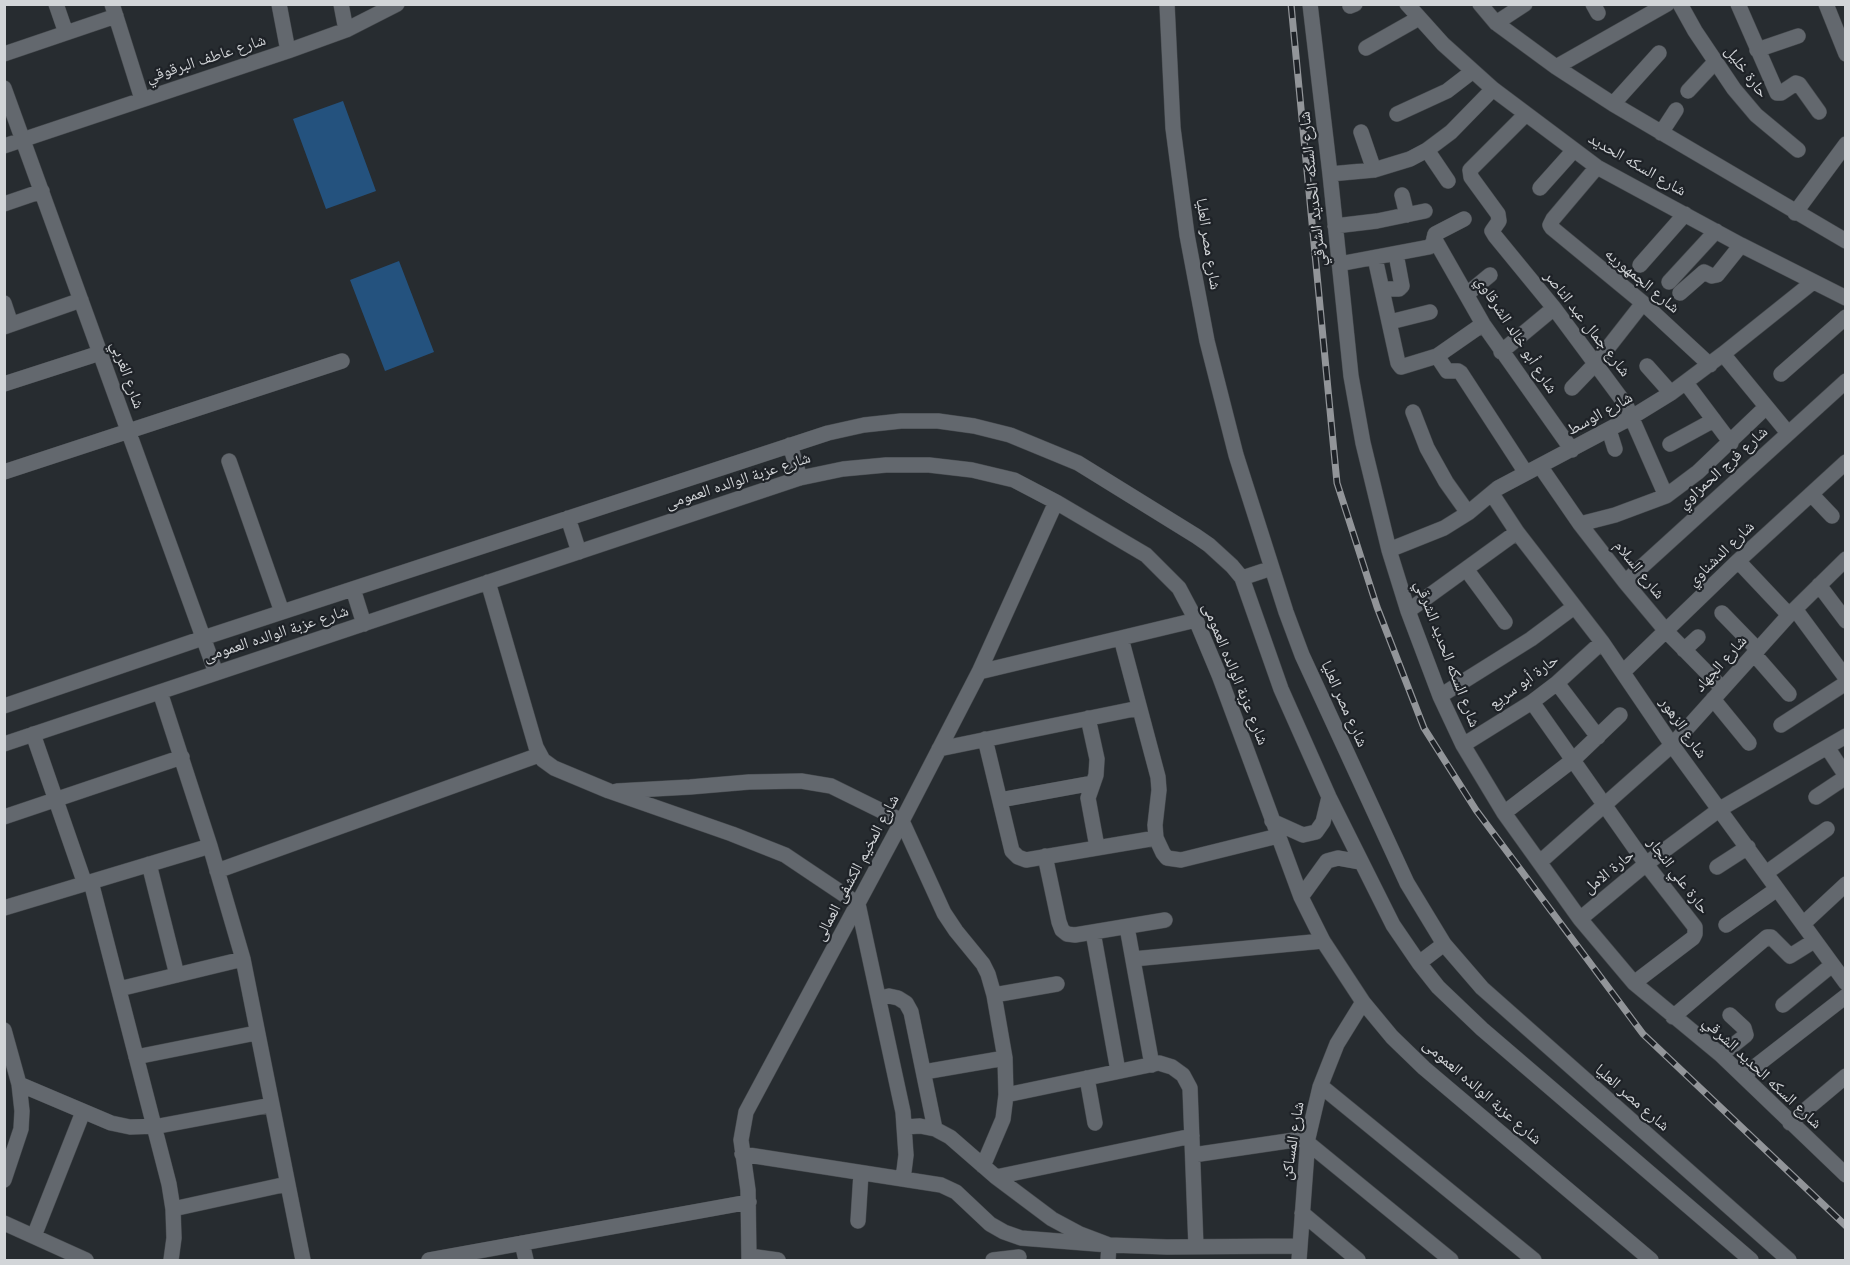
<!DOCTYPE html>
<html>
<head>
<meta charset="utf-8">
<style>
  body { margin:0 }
  #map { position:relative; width:1850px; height:1265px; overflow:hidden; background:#272c30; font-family:"Fira Sans",sans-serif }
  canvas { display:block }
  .frame { position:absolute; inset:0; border:6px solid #d2d5d8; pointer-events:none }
</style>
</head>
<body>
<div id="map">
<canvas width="1850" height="1265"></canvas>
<div class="frame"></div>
</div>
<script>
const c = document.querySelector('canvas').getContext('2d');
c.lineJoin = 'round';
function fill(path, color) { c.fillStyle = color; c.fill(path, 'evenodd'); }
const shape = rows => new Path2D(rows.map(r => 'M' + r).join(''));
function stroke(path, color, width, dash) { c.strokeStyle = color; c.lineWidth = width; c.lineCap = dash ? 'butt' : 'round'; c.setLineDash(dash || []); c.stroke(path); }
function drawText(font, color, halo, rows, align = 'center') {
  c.font = font + ' "Fira Sans","Noto Naskh Arabic",sans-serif'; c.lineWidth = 4.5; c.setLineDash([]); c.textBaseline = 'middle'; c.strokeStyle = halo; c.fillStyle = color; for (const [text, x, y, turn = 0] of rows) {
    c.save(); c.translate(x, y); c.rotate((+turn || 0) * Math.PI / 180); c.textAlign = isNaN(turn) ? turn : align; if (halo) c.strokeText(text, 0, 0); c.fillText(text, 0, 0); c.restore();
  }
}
fill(shape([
  [343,101,376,191,326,209,293,119],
  [399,261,434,352,385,371,350,280]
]), '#24527e');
const minor = shape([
  [56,4,66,33],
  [112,4,142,99],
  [279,4,288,51],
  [341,4,346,30],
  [1167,4,1173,128,1187,235,1207,341,1236,455,1286,612,1302,655,1407,883,1444,944,1482,988,1789,1260],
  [1310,4,1330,174,1351,376,1363,443,1389,550,1408,611,1440,696,1463,745,1504,813,1580,919,1634,983,1721,1055,1846,1175],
  [1407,4,1443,44,1493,89,1597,167,1741,245,1846,298],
  [1480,4,1496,23,1556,67,1613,104,1846,241],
  [1593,4,1598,13],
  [1680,4,1695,31,1734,89,1756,115,1798,150],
  [1738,4,1777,93,1781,93,1796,83,1799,84,1819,112],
  [1826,4,1846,54],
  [1350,6,1355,4],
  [1496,23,1525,4],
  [1366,48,1419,18],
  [1757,50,1798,36],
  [4,54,116,16],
  [1556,67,1667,4],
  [4,88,216,673],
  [1688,91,1715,62],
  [1613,104,1659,53],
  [1397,114,1447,91,1473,71],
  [1526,114,1470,170,1471,177,1498,214,1499,221,1492,231,1495,236,1554,308,1626,405,1666,496],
  [1361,132,1374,170],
  [1661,133,1676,110],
  [4,146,288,51,346,30,397,4],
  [1427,150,1448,181],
  [1597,167,1553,219,1550,225,1552,228,1643,303,1710,365],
  [1330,174,1374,170,1410,159,1427,150,1451,132,1493,89],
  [1540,188,1574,150],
  [1402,195,1407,215],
  [4,204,42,191],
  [1795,213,1846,144],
  [1335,226,1377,221,1425,211],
  [1434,238,1483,324,1572,450],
  [1375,258,1398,363,1401,367,1437,356,1483,324],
  [1339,264,1429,247,1433,243,1435,234,1464,219],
  [1640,265,1685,214],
  [1669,282,1716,231],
  [1383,289,1399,289,1402,286,1396,254],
  [1680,293,1704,272,1712,276,1717,275,1741,245],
  [1467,294,1490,275],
  [4,303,11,324],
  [1390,322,1430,312],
  [4,327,81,300],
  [1501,352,1554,308],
  [1723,354,1788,433],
  [1437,356,1447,371,1458,371,1461,373,1526,473],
  [1647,366,1671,393],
  [1781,374,1846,317],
  [1686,383,1731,443],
  [4,384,100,353],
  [1572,388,1596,363,1643,303],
  [1413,412,1427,448,1446,482,1468,513],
  [1609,430,1615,449],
  [1670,444,1714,420],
  [790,445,800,478],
  [229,461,282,612],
  [1540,466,1580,524,1625,582,1666,631,1722,688],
  [4,472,342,361],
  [1492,494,1517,532,1602,642,1672,745,1846,983],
  [1811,494,1832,516],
  [568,518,579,552],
  [1580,524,1615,515,1666,496,1698,472,1766,407],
  [1389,550,1444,528,1468,513,1498,488,1632,417,1671,393,1723,354,1813,282],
  [1738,561,1789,615],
  [1466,569,1505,622],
  [1242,578,1272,568],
  [488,582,536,747,543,760,554,768,609,791,732,834,785,855,858,904,903,1112,906,1155,903,1179],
  [1625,582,1846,381],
  [1819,585,1846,621],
  [353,589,364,624],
  [1795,609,1846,678],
  [1408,611,1517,532],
  [1722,613,1758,650],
  [1121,638,1158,777,1159,790,1155,825,1156,838,1163,853,1167,858,1181,860,1278,836],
  [1684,650,1698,637],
  [1754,654,1789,694],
  [979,672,1196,620],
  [1623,672,1738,561,1846,462],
  [1557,683,1598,737],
  [160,692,210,846,243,959,303,1260],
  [1440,696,1531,639,1574,607],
  [1713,699,1749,743],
  [1532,702,1646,864,1695,927,1695,934,1693,938,1634,983],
  [4,706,203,638,828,433,864,425,901,421,938,421,974,426,1010,435,1078,463,1196,536,1209,545,1232,566,1242,578,1281,689,1329,797,1393,925,1419,963,1438,987,1482,1029,1751,1260],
  [1088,718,1097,759,1096,775,1088,798,1097,847],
  [1781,725,1846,683],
  [33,734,85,884],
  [985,739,1012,851,1018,857,1026,860,1156,838],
  [4,744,800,478,843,469,886,465,929,465,972,470,1014,480,1056,502,1146,555,1179,588,1196,620,1219,675,1301,897,1323,941,1363,1002,1392,1037,1424,1068,1651,1260],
  [1463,745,1532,702,1557,683,1602,642],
  [1827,747,1846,776],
  [939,749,1139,708],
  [617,791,690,787,749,782,801,781,831,786,902,821,944,913,956,931,983,964,988,974,994,995,1005,1058,1006,1095,1003,1119,983,1166],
  [1816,797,1846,777],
  [1000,800,1093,783],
  [1504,813,1573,760,1620,715],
  [4,817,182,757],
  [1272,821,1303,835,1316,832,1323,822,1329,797],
  [1045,856,1059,922,1062,930,1067,934,1075,935,1165,920],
  [1540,862,1672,745,1789,615,1846,559],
  [149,864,177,975],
  [1717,867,1748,847],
  [217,871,539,755],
  [1766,873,1827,829],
  [91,882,169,1184,173,1209,174,1238,171,1260],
  [1301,897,1327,861,1338,858,1360,862],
  [4,908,210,846],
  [1580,919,1646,864,1720,809,1846,736],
  [1803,924,1846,884],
  [1726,925,1777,889],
  [1127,927,1152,1065],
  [1093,932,1118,1071],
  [1133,959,1323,941],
  [1419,963,1444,944],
  [119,989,243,959],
  [994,995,1057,984],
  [879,998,889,996,898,998,906,1003,911,1012,935,1129],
  [1783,1005,1832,965],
  [1673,1017,1767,937,1771,937,1790,956,1814,941],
  [4,1030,19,1084,22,1111,21,1129,4,1180],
  [1721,1055,1746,1035,1744,1028,1730,1015],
  [136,1057,256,1033],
  [924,1072,1005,1058],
  [1743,1076,1846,996],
  [1087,1078,1095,1123],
  [19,1084,111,1123,130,1127,159,1126,271,1105],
  [1321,1086,1534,1260],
  [1006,1095,1159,1063,1172,1067,1183,1075,1190,1088,1196,1247],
  [1790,1123,1846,1076],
  [905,1127,920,1126,935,1129,950,1137,996,1177,1052,1219,1080,1234,1109,1245,1108,1260],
  [1308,1143,1451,1260],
  [742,1154,941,1185,956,1192,990,1224,1004,1232,1021,1238,1109,1245,1167,1247,1300,1246],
  [1193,1155,1308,1138],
  [996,1177,1192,1136],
  [173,1209,287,1184],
  [1302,1213,1358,1260],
  [858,1221,861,1173],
  [4,1223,86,1260],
  [34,1236,83,1112],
  [522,1243,526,1260],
  [749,1256,778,1260],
  [429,1260,749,1202],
  [749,1260,748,1190,741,1140,746,1112,902,821,979,672,1056,502],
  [993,1260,1019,1257],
  [1299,1260,1308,1138,1320,1087,1337,1044,1363,1002]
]);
stroke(minor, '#464a4e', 16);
stroke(minor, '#63686e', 15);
const rail = shape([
  [1291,4,1337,483,1377,607,1424,728,1476,810,1643,1034,1846,1226]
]);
stroke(rail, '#929599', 7);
stroke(rail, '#1e2227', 4.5, [14]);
drawText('16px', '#d2d5d8', '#1e2227', [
  ["شارع عاطف البرقوقي",206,59,-18],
  ["حارة خليل",1746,72,53],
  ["شارع السكه الحديد",1637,165,30],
  ["شارع السكه الحديد الشرقي",1313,189,-96],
  ["شارع مصر العليا",1208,244,81],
  ["شارع الجمهوريه",1642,281,40],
  ["شارع جمال عبد الناصر",1587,324,52],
  ["شارع أبو خالد الشرقاوي",1516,335,57],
  ["شارع الغربي",127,375,70],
  ["شارع الوسط",1600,414,-29],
  ["شارع فرج الحمزاوي",1723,468,-42],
  ["شارع عزبة الوالده العمومى",738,481,-18],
  ["شارع الدشناوي",1721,554,-44],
  ["شارع السلام",1639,570,51],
  ["شارع عزبة الوالده العمومى",276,634,-18],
  ["شارع السكه الحديد الشرقي",1447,654,69],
  ["شارع الجهاد",1721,664,-48],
  ["شارع عزبة الوالده العمومى",1235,674,68],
  ["حارة أبو سريع",1524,682,-36],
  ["شارع مصر العليا",1344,704,66],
  ["شارع الزهور",1683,728,55],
  ["شارع المخيم الكشفى العمالى",857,868,-62],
  ["حارة الامل",1609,872,-39],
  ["حارة علي النجار",1678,876,53],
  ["شارع السكه الحديد الشرقي",1762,1073,43],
  ["شارع عزبة الوالده العمومى",1482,1092,41],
  ["شارع مصر العليا",1632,1098,41],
  ["شارع المساكن",1293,1141,-81]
]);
</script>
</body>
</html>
